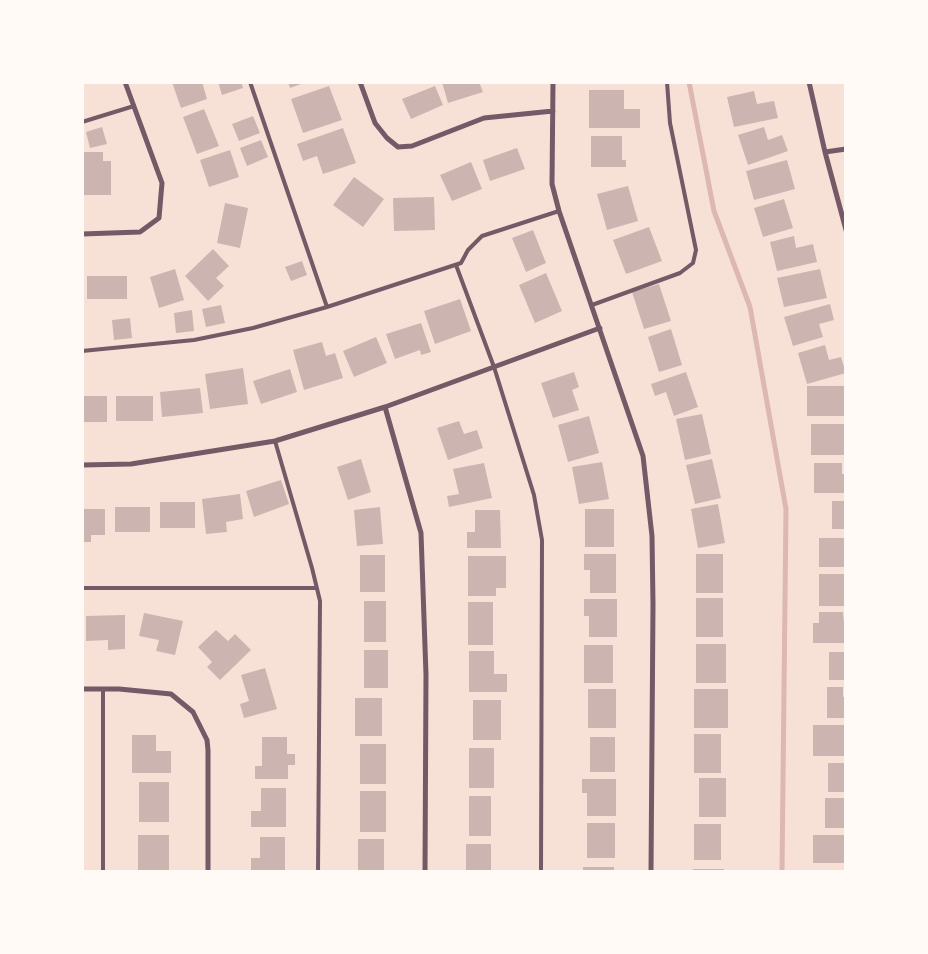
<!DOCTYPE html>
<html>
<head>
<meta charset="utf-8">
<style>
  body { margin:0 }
  #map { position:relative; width:928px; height:954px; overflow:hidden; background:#f7e1d7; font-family:"Source Sans 3",sans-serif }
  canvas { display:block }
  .frame { position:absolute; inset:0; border:84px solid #fffaf5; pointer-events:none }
</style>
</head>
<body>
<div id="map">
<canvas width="928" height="954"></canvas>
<div class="frame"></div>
</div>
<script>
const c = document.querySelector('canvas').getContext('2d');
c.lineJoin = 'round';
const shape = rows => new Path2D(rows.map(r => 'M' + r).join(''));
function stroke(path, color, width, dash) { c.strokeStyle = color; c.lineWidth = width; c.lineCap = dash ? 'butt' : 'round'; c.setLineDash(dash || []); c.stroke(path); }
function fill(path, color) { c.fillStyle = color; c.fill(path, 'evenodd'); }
stroke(shape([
  [689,82,714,211,750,307,786,509,782,872]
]), '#dcb8b0', 5);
fill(shape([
  [172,82,202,82,207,99,181,108],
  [218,82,241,82,243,88,222,95],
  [288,82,304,82,304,83,290,88],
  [442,82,479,82,483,92,448,103],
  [329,86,342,120,303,133,291,99],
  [435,86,443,105,411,119,402,99],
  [589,90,624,90,624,109,640,109,640,128,589,128],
  [754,91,757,104,774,101,778,118,734,127,727,97],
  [204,109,219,146,197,154,183,117],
  [253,116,260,133,239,141,232,124],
  [102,127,107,144,90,148,86,132],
  [764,127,768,140,782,135,788,151,748,165,738,135],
  [343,128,356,163,323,174,317,156,303,161,297,144],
  [591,136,622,136,622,160,626,160,626,167,591,167],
  [261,140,268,157,247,166,240,148],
  [517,148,525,169,490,181,483,160],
  [230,150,239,177,209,187,200,160],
  [83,152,103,152,103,161,111,161,111,195,83,195],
  [787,160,795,189,754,200,746,171],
  [471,162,482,189,452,201,440,175],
  [354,177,384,199,363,227,333,205],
  [628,186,638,221,607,230,597,194],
  [434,197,435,230,394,231,393,198],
  [784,199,793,228,763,237,754,208],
  [225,203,248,208,240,248,217,243],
  [649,227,662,261,626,274,613,240],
  [533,230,546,263,526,272,512,238],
  [794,236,796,248,813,244,817,262,777,271,770,242],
  [213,249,229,266,216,278,224,286,208,301,185,276],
  [302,261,307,275,291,281,285,267],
  [175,269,184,300,159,308,150,277],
  [820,269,827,298,784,307,777,278],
  [546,273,562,311,535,323,519,285],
  [87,276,127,276,127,299,87,299],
  [659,284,671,321,644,329,632,292],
  [460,299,471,331,435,344,424,311],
  [830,304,834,320,819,324,823,337,793,346,784,317],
  [221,305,225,323,206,327,202,309],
  [192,310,194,331,176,333,174,313],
  [130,318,132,338,114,340,112,320],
  [421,323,431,352,421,355,420,350,395,359,386,334],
  [671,329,682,365,659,372,648,337],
  [376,337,387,363,354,377,343,351],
  [322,342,326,356,335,353,343,378,304,390,293,350],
  [825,345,829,360,841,357,846,373,807,384,798,353],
  [243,368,248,404,210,409,205,374],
  [290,369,297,392,261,404,253,381],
  [574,372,579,387,572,390,579,410,553,418,541,383],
  [686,372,698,407,674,416,666,392,655,396,651,384],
  [807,386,846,386,846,416,807,416],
  [200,388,203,413,162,417,160,392],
  [82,396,107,396,107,422,82,422],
  [116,396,153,396,153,421,116,421],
  [702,414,711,454,685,460,676,419],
  [589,416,599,453,568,462,558,425],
  [459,421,464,434,477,430,483,448,448,460,437,428],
  [811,424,844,424,844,455,811,455],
  [361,459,371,492,348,500,337,467],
  [712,459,721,498,695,504,686,465],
  [602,462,609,499,579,504,572,467],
  [484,463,492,498,449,507,447,496,459,494,453,469],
  [814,463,842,463,842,474,846,474,846,493,814,493],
  [281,480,289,504,254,517,246,491],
  [240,494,243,519,226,522,227,532,206,534,202,499],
  [832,501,846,501,846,529,832,529],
  [160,502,195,502,195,528,160,528],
  [718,504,725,543,698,548,691,509],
  [115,507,150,507,150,532,115,532],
  [380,507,383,544,357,546,354,510],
  [82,509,105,509,105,535,91,535,91,542,82,542],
  [585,509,614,509,614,547,585,547],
  [475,510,500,510,501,548,467,548,467,532,475,532],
  [819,538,846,538,846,567,819,567],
  [584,554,616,554,616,593,590,593,590,570,584,570],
  [696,554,723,554,723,593,696,593],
  [360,555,385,555,385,592,360,592],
  [468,556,506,556,506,588,496,588,496,596,468,596],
  [819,574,846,574,846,606,819,606],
  [696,598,723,598,723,637,696,637],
  [584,599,617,599,617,637,589,637,589,616,584,616],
  [364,601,386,601,386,642,364,642],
  [468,602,493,602,493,645,468,645],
  [819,612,843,612,846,643,813,643,813,623,819,623],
  [144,613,183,621,175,655,156,651,159,640,139,636],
  [125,615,125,649,108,650,108,640,86,641,86,616],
  [216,630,228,641,235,634,251,650,220,680,207,667,212,662,198,647],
  [696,644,726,644,726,683,696,683],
  [584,645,613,645,613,683,584,683],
  [364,650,388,650,388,688,364,688],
  [469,651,494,651,494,674,507,674,507,692,469,692],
  [829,652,846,652,846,680,829,680],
  [265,668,277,709,244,718,240,704,249,701,241,675],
  [827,687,843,687,843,697,846,697,846,718,827,718],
  [588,689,616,689,616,728,588,728],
  [694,689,728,689,728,728,694,728],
  [355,698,382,698,382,736,355,736],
  [473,700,501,700,501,740,473,740],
  [813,725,846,725,846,756,813,756],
  [694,734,721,734,721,773,694,773],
  [132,735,156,735,156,751,171,751,171,773,132,773],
  [262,737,287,737,287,754,295,754,295,765,288,765,288,779,255,779,255,766,262,766],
  [590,737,615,737,615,772,590,772],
  [360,744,386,744,386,784,360,784],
  [469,748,494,748,494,788,469,788],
  [828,763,846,763,846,792,828,792],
  [699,778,726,778,726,817,699,817],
  [582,779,616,779,616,816,587,816,587,793,582,793],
  [139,782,169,782,169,822,139,822],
  [261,788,286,788,286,827,251,827,251,811,261,811],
  [360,791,386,791,386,832,360,832],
  [469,796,491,796,491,836,469,836],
  [825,798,846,798,846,828,825,828],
  [587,823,615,823,615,858,587,858],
  [694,824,721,824,721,860,694,860],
  [138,835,169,835,169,872,138,872],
  [813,835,846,835,846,863,813,863],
  [260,837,285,837,285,872,251,872,251,858,260,858],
  [358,839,384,839,384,872,358,872],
  [466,844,491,844,491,872,466,872],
  [583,867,614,867,614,872,583,872],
  [693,869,724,869,724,872,693,872]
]), '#ccb4b1');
stroke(shape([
  [250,82,327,307],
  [82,122,134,106],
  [456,265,494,367,534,495,542,540,541,872],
  [592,305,680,273,693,263,696,250,670,123,667,82],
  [82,351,194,340,253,328,327,307,461,263,468,250,482,236,559,211],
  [275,441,312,568,320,601,318,872],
  [82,588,317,588],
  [103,689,103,872]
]), '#755966', 4);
stroke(shape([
  [360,82,375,123,387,138,398,147,412,146,484,118,553,111],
  [553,82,552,184,559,211,643,456,652,536,653,604,651,872],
  [809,82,825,152,846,230],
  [825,152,846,149],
  [82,234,140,232,159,218,162,183,125,82],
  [385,407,421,533,426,675,425,872],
  [82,465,131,464,275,441,385,407,600,328],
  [82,689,119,689,171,694,193,712,207,740,208,750,208,872]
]), '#755966', 5);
</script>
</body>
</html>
